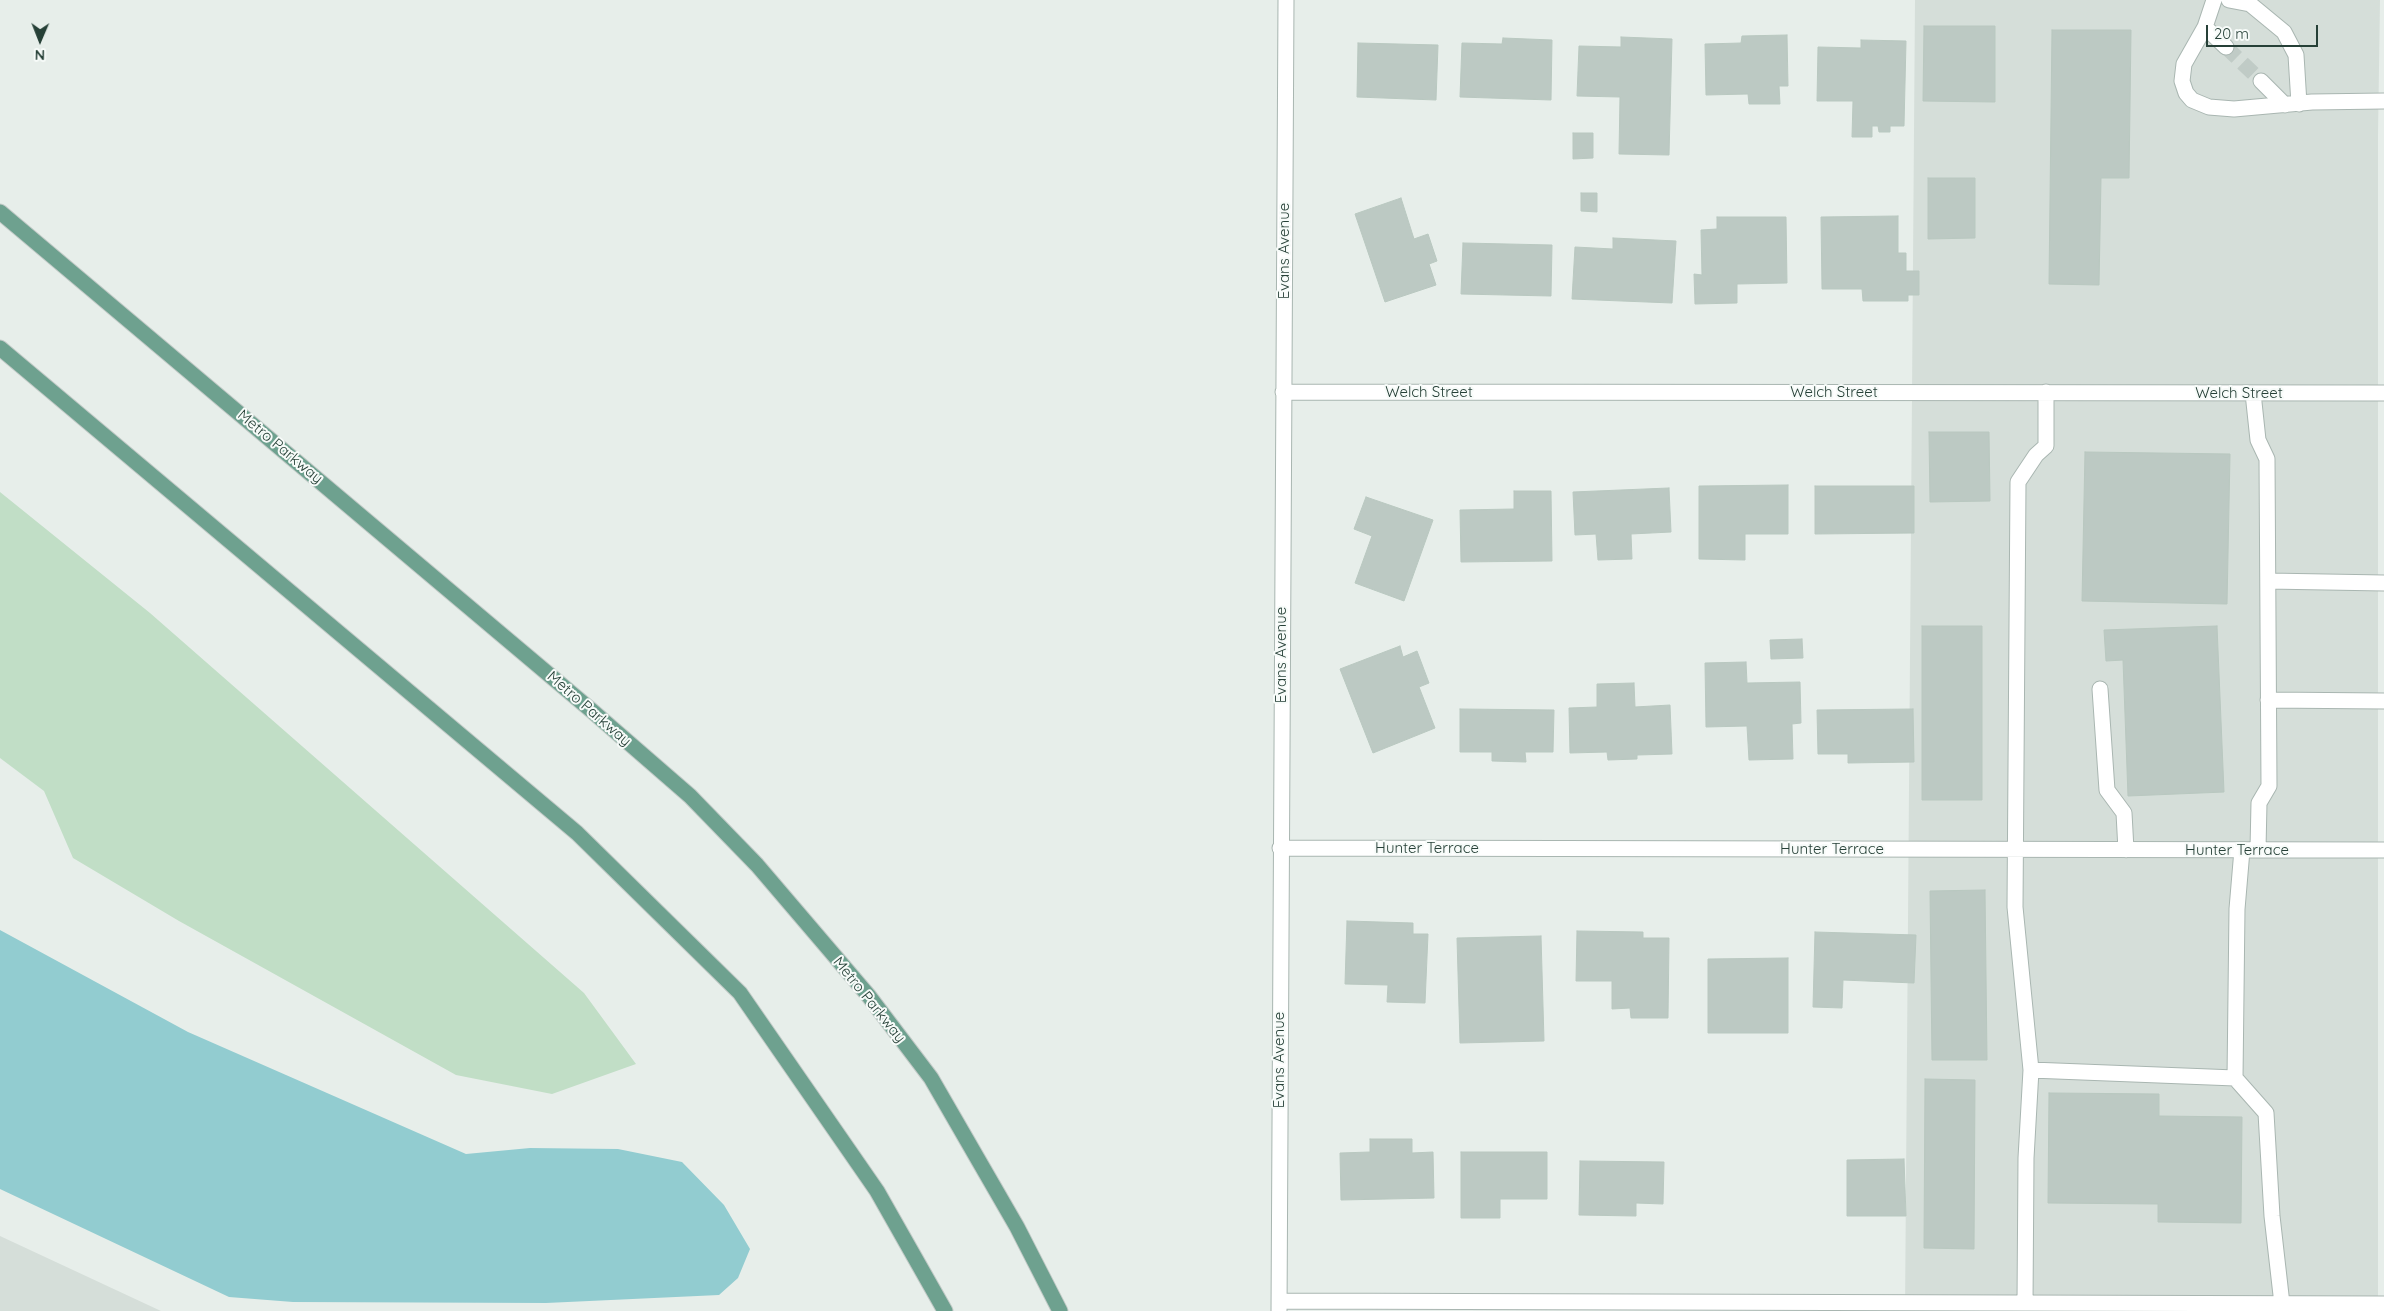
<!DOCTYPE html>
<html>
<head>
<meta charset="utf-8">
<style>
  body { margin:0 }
  #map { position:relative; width:2384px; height:1311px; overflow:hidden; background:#e7eeea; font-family:Quicksand,sans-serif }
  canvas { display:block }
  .north { position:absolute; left:15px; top:15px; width:50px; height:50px; -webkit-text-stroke:4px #f7fbf9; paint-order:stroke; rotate:181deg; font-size:14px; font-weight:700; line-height:20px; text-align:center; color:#264037 }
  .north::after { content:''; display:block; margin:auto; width:18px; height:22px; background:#264037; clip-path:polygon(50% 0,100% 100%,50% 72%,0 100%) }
  .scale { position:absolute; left:2206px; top:25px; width:112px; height:22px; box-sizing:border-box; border:2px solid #264037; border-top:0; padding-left:6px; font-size:15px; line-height:18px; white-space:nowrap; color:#264037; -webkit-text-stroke:4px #f7fbf9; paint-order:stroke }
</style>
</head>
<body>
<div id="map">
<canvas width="2384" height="1311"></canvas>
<div class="north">N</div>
<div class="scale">20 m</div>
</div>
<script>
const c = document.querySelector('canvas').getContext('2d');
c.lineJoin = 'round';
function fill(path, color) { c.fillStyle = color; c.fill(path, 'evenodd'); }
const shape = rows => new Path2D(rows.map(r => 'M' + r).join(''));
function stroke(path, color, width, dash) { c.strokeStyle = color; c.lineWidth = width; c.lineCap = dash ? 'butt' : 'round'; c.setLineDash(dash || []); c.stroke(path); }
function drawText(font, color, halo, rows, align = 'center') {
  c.font = font + ' Quicksand,sans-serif'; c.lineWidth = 4; c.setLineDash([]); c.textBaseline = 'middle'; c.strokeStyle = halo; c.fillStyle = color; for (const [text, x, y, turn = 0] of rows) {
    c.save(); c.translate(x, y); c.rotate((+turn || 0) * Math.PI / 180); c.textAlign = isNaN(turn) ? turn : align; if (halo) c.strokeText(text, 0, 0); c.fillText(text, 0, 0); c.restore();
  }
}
fill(shape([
  [1915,0,2380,0,2378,135,2378,1311,1905,1311],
  [0,1236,161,1311,0,1311]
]), '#d5ded9');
fill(shape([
  [0,492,150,613,584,993,636,1064,552,1094,456,1075,179,921,73,858,44,791,0,758]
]), '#c1dec6');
fill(shape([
  [0,930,188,1032,466,1154,530,1148,618,1149,682,1162,724,1205,750,1249,738,1278,719,1295,546,1303,293,1302,229,1297,0,1189]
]), '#92ccd0');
const building = shape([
  [1924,26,1995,26,1995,102,1923,101,1924,26],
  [2052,30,2131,30,2129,178,2101,178,2099,285,2049,284,2052,30],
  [1787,35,1788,86,1779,86,1780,104,1749,104,1748,94,1706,95,1705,44,1741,43,1742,36,1787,35],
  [1621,37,1672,39,1669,155,1619,154,1620,97,1577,96,1579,46,1621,47,1621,37],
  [1503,38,1552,40,1551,100,1460,97,1462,43,1502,44,1503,38],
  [1861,40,1906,41,1904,126,1890,126,1890,132,1879,132,1878,126,1872,126,1872,137,1852,137,1853,101,1817,101,1818,47,1861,48,1861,40],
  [1358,43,1438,45,1436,100,1357,97,1358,43],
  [1573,133,1593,133,1593,158,1573,159,1573,133],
  [1928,178,1975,178,1975,238,1928,239,1928,178],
  [1581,193,1597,193,1597,212,1581,211,1581,193],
  [1401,198,1414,239,1428,234,1437,261,1429,264,1436,285,1385,302,1355,214,1401,198],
  [1898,216,1898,253,1906,253,1906,271,1919,271,1919,295,1908,295,1908,301,1863,301,1862,289,1822,289,1821,217,1898,216],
  [1717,217,1786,217,1787,283,1737,284,1737,303,1695,304,1694,274,1702,275,1701,230,1717,229,1717,217],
  [1613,238,1676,241,1672,303,1572,299,1575,247,1613,249,1613,238],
  [1463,243,1552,245,1551,296,1461,294,1463,243],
  [1929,432,1989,432,1990,501,1930,502,1929,432],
  [2085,452,2230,454,2227,604,2082,601,2085,452],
  [1788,485,1788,534,1745,534,1745,560,1699,559,1699,486,1788,485],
  [1815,486,1914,486,1914,533,1815,534,1815,486],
  [1669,488,1671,532,1631,534,1632,559,1598,560,1596,534,1575,535,1573,492,1669,488],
  [1514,491,1551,491,1552,561,1461,562,1460,510,1514,509,1514,491],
  [1366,497,1433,520,1404,601,1355,583,1372,536,1354,529,1366,497],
  [1922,626,1982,626,1982,800,1922,800,1922,626],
  [2217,626,2224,792,2128,796,2123,660,2106,661,2104,630,2217,626],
  [1802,639,1803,658,1771,659,1770,640,1802,639],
  [1400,646,1403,657,1417,651,1429,683,1419,687,1435,728,1373,753,1340,669,1400,646],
  [1746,662,1747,683,1800,682,1801,723,1792,724,1793,759,1749,760,1747,726,1706,727,1705,663,1746,662],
  [1634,683,1635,707,1670,705,1672,754,1637,755,1637,759,1608,760,1607,752,1570,753,1569,708,1597,707,1597,684,1634,683],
  [1460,709,1554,710,1553,752,1525,752,1526,762,1492,761,1492,752,1460,752,1460,709],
  [1913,709,1914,762,1848,763,1848,754,1818,754,1817,710,1913,709],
  [1985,890,1987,1060,1932,1060,1930,891,1985,890],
  [1347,921,1413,923,1413,934,1428,934,1425,1003,1387,1002,1388,985,1345,984,1347,921],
  [1577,931,1643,932,1643,938,1669,938,1668,1018,1631,1018,1630,1008,1612,1009,1612,981,1576,981,1577,931],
  [1815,932,1916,935,1914,983,1843,980,1842,1008,1813,1007,1815,932],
  [1541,936,1544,1041,1460,1043,1457,938,1541,936],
  [1788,958,1788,1033,1708,1033,1708,959,1788,958],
  [1925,1079,1975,1080,1974,1249,1924,1248,1925,1079],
  [2049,1093,2159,1094,2159,1116,2242,1117,2241,1223,2158,1222,2158,1204,2048,1203,2049,1093],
  [1370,1139,1412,1139,1412,1153,1433,1152,1434,1198,1341,1200,1340,1153,1370,1152,1370,1139],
  [1461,1152,1547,1152,1547,1199,1500,1199,1500,1218,1461,1218,1461,1152],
  [1904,1159,1906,1216,1847,1216,1847,1160,1904,1159],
  [1580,1161,1664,1162,1663,1204,1636,1203,1636,1216,1579,1215,1580,1161]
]);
fill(building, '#bcc9c3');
stroke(building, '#b9c8c0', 1);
stroke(shape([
  [2226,47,2261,81]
]), '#c0cbc6', 15, [15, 8]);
const minor = shape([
  [2214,0,2205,27,2184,64,2182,81,2186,93,2192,100,2209,107,2234,109,2312,102,2384,101],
  [2229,0,2250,4,2284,32,2296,55,2299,104],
  [2205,27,2226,47],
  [2261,81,2285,105],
  [1283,392,2384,393],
  [2046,392,2046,446,2036,455,2018,482,2015,907,2031,1070,2235,1078,2237,909,2242,850],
  [2253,393,2258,440,2267,459,2269,786,2259,803,2258,849],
  [2268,581,2384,583],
  [2100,689,2107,790,2124,813,2126,850],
  [2268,700,2384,701],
  [1280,848,2384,850],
  [2235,1078,2266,1113,2272,1216,2282,1304],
  [1279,1301,2384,1304],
  [2025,1303,2026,1158,2031,1070],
  [1279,1311,1286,0]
]);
const major = shape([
  [0,212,591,710,690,796,757,865,868,995,931,1078,1017,1227,1060,1311],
  [0,348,577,833,740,993,877,1191,945,1311]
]);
stroke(minor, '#a9b6b1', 17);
stroke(major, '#c2cac7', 17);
stroke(minor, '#fff', 15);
stroke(major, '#6ea18f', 15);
drawText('15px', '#264037', '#f7fbf9', [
  ["Evans Avenue",1284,251,-90],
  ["Welch Street",1429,392],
  ["Welch Street",1834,392],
  ["Welch Street",2239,393],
  ["Metro Parkway",280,447,40],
  ["Evans Avenue",1281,655,-90],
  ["Metro Parkway",589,709,41],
  ["Hunter Terrace",1427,848],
  ["Hunter Terrace",1832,849],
  ["Hunter Terrace",2237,850],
  ["Metro Parkway",869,1000,51],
  ["Evans Avenue",1279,1060,-90]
]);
</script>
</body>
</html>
